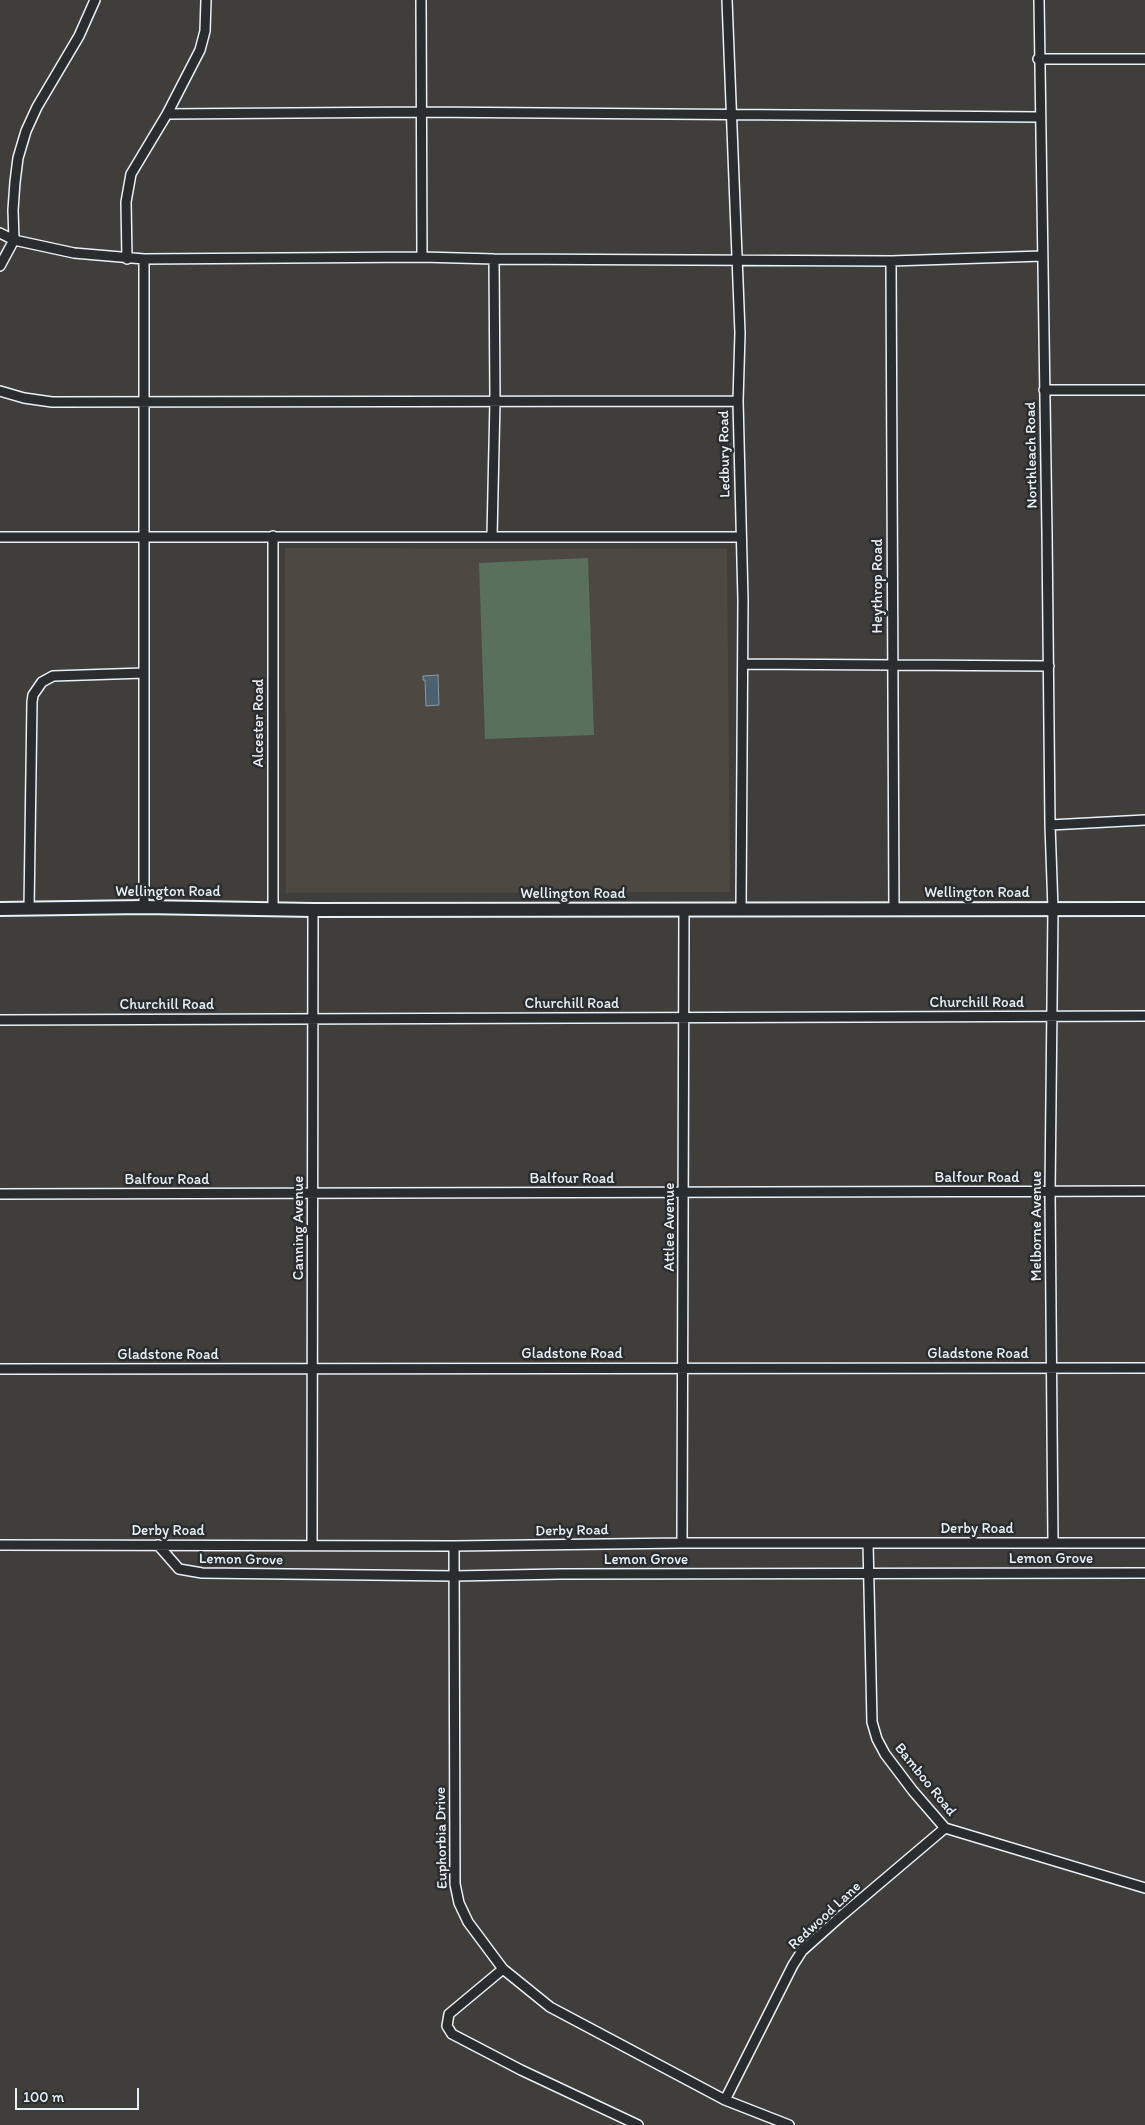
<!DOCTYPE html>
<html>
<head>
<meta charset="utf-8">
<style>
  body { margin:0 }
  #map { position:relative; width:1145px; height:2125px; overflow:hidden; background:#3f3e3a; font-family:Itim,sans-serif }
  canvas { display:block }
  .scale { position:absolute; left:15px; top:2088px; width:124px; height:22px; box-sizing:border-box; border:2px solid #e8f1f8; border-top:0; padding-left:6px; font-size:15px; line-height:18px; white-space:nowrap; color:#e8f1f8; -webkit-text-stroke:4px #2a2d2e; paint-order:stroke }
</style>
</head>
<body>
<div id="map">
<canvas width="1145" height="2125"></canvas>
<div class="scale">100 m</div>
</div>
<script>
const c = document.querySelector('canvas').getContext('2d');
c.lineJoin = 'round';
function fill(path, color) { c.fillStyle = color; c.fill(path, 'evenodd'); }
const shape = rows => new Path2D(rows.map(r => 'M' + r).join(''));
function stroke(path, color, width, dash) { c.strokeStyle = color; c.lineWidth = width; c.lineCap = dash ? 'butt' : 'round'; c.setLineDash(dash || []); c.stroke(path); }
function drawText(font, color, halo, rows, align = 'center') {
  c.font = font + ' Itim,sans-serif'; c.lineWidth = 5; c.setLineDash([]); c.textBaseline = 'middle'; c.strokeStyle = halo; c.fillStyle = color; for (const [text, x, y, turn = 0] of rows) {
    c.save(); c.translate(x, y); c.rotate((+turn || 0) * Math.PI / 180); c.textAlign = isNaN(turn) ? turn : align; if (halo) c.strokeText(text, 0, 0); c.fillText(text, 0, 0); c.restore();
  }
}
fill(shape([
  [285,548,727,549,730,892,286,893]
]), '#4d4942');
fill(shape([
  [588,558,594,735,485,739,479,563]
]), '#59705c');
const water = shape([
  [438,675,439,705,426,706,425,680,423,680,423,676,438,675]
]);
fill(water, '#4c6270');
stroke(water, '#8a9ba6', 1);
const street = shape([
  [421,0,422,257],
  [727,0,740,333,738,401,743,600,741,908],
  [1039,0,1047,533,1050,825,1053,909,1050,1192,1053,1542],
  [1038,59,1145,59],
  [167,114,421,112,1039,117],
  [0,233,14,240,74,253,144,259,422,257,494,259,891,261,1042,256],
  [127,259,126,202,131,174,167,114,200,50,205,31,206,0],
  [144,259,144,907],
  [891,261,894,910],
  [0,266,14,240,13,210,15,182,18,158,26,131,37,107,79,36,95,0],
  [1044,390,1145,390],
  [0,391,24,398,52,402,738,401],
  [273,536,273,909],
  [492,536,495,401,494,259],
  [0,537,740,537],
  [743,664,1049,666],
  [1050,825,1145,820],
  [29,909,32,702,33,695,42,682,53,676,144,673],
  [0,1020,1145,1016],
  [0,1194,1145,1191],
  [0,1369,1145,1368],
  [682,1543,684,910],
  [868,1543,872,1722,877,1739,885,1754,913,1791,945,1828,1145,1888],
  [0,1545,454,1546,682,1543,1145,1543],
  [158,1545,179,1569,202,1573,454,1576,561,1574,1145,1573],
  [312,1545,313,910],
  [454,1546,455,1884,459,1903,468,1922,503,1969,550,2007,725,2100,789,2125],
  [503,1969,449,2014,447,2026,452,2034,521,2070,638,2125],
  [725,2100,793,1965,802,1951,840,1917,945,1828]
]);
const secondary = shape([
  [0,909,144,907,313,910,1145,909]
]);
stroke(street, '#e8f1f8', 12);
stroke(secondary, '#e8f1f8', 16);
stroke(street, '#2a2d2e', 9);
stroke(secondary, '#2a2d2e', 12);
drawText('15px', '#e8f1f8', '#2a2d2e', [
  ["Ledbury Road",725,454,-91],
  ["Northleach Road",1032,455,-91],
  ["Heythrop Road",878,586,-90],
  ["Alcester Road",259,723,-90],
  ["Wellington Road",168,892],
  ["Wellington Road",977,893],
  ["Wellington Road",573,894],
  ["Churchill Road",977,1003],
  ["Churchill Road",572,1004],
  ["Churchill Road",167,1005],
  ["Balfour Road",977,1178],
  ["Balfour Road",572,1179],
  ["Balfour Road",167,1180],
  ["Melborne Avenue",1037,1226,-90],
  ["Attlee Avenue",670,1227,-90],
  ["Canning Avenue",299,1228,-90],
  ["Gladstone Road",572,1354],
  ["Gladstone Road",978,1354],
  ["Gladstone Road",168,1355],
  ["Derby Road",977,1529],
  ["Derby Road",168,1531],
  ["Derby Road",572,1531,-1],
  ["Lemon Grove",1051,1559],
  ["Lemon Grove",241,1560,1],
  ["Lemon Grove",646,1560],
  ["Bamboo Road",925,1780,51],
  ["Euphorbia Drive",442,1838,-91],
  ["Redwood Lane",825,1916,-43]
]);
</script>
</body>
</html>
